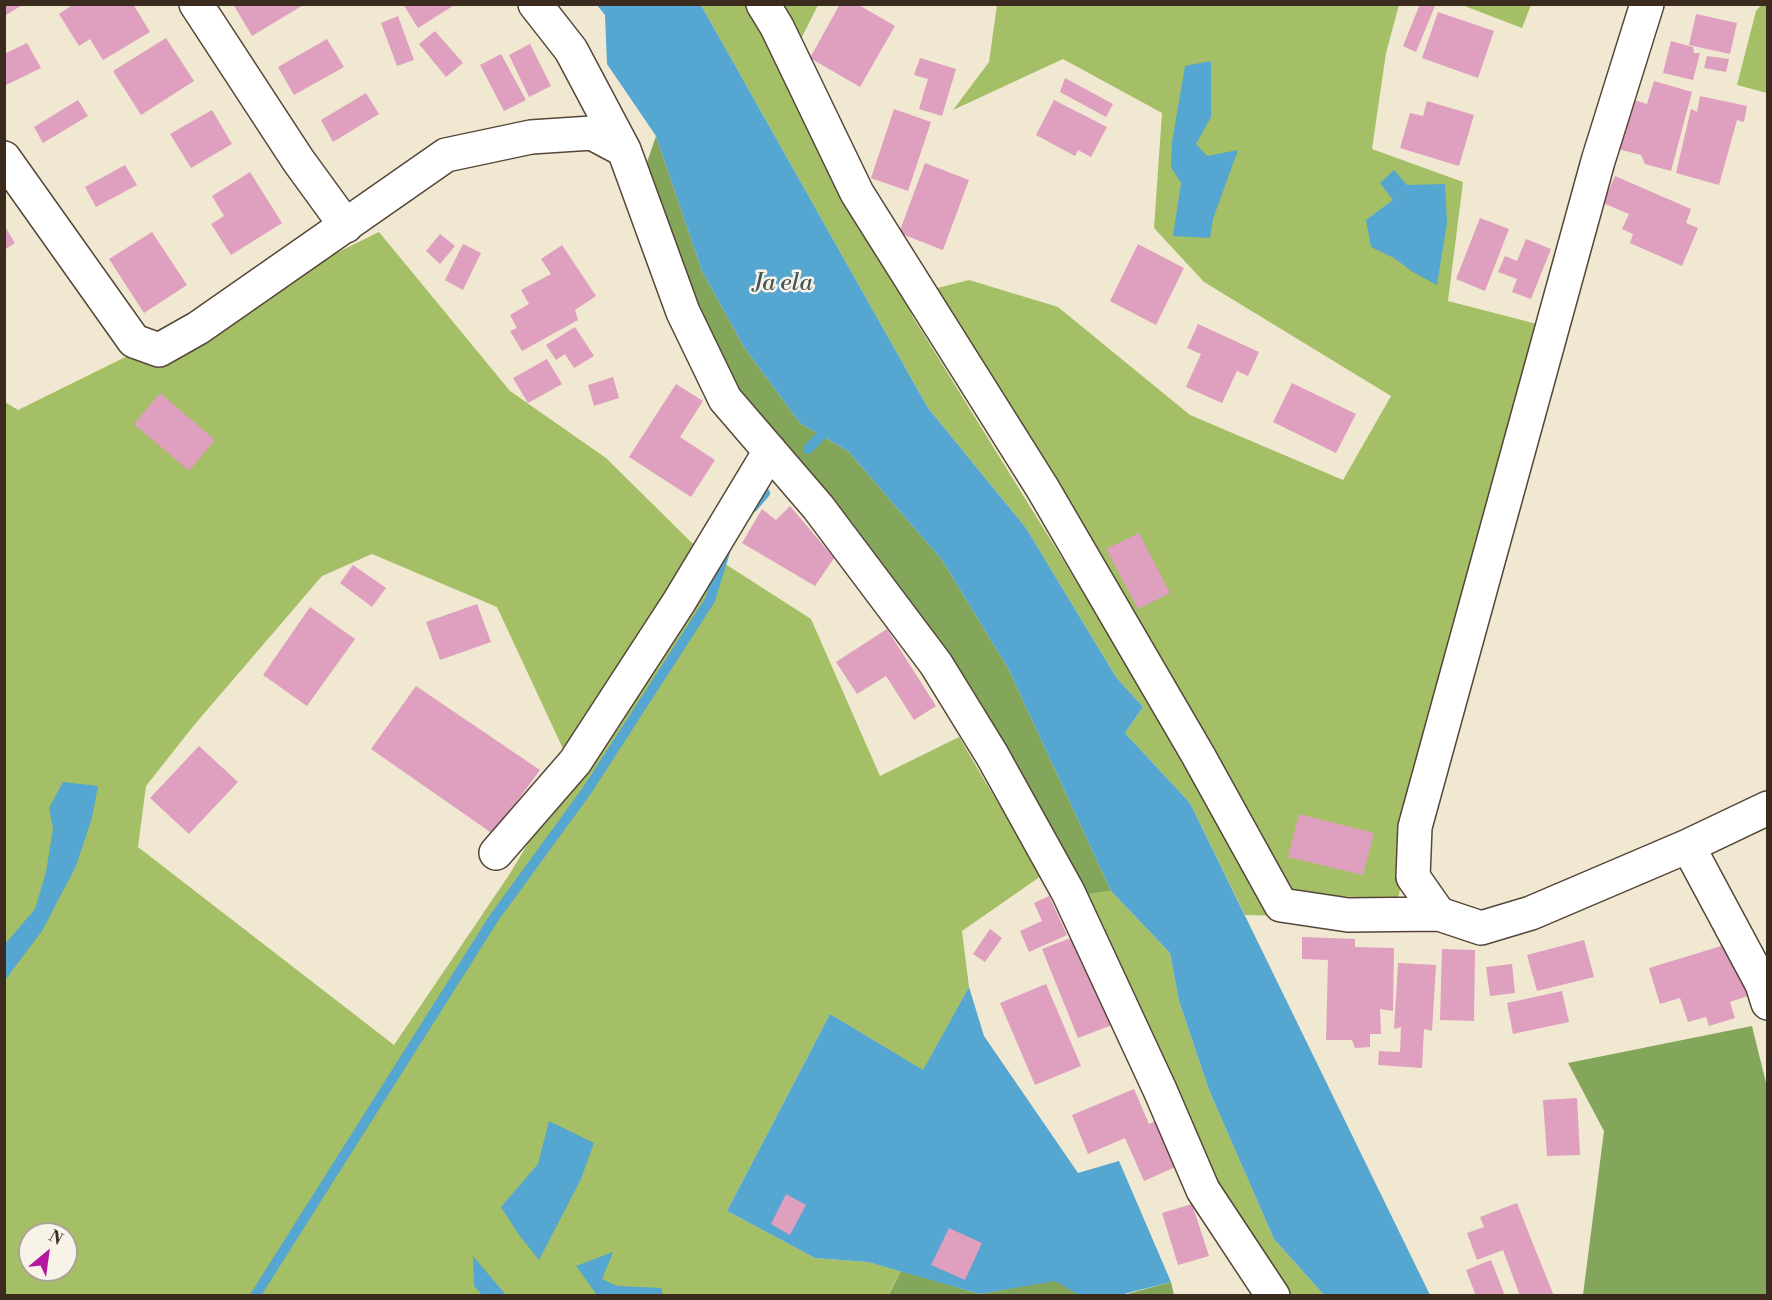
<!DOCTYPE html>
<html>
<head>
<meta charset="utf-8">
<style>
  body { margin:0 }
  #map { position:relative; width:1772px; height:1300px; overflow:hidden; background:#f1e8d1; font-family:"Libre Bodoni",serif }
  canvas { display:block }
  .frame { position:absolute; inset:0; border:6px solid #3b2a1e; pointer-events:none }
  .north { position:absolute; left:18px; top:1222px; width:60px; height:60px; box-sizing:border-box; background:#f7f3e8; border:2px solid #aca397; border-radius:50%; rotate:29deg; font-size:16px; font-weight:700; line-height:24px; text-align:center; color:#3b2a1e }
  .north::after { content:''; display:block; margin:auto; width:21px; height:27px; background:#b5179e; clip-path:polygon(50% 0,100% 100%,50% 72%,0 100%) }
</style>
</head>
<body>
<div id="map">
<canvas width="1772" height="1300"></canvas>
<div class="frame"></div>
<div class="north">N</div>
</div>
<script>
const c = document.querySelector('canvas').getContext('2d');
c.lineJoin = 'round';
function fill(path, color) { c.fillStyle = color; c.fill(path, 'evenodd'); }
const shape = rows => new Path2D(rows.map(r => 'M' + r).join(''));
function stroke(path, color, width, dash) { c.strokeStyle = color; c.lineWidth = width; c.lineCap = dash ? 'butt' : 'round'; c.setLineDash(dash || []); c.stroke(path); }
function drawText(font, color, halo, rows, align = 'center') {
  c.font = font + ' "Libre Bodoni",serif'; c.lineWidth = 5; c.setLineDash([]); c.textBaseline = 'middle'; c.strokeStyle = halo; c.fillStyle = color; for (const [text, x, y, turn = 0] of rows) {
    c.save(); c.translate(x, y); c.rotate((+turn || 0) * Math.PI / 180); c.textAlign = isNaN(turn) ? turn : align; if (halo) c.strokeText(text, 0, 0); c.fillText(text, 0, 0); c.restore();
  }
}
fill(shape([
  [1762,4,1767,5,1767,93,1737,85,1756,11],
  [701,5,746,5,776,52,913,317,1283,916,1245,915,1190,803,1125,733,1143,707,1116,677,1026,528,928,408],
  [778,5,818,5,801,39],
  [997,5,1399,5,1386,53,1372,149,1463,182,1448,301,1537,324,1398,898,1284,895,1191,726,937,288,969,280,1058,307,1190,415,1343,480,1391,396,1204,282,1154,228,1162,113,1063,59,953,110,989,62],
  [1462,5,1531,4,1531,5,1522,28],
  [379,232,510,391,606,458,691,542,811,619,880,776,959,737,1041,876,962,931,969,987,923,1071,830,1014,727,1211,815,1258,868,1262,901,1271,888,1295,5,1296,5,402,18,410],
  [372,554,497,607,579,783,536,830,509,875,394,1045,138,847,146,786,195,724,322,576],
  [30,1234,66,1234,66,1270,30,1270],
  [1111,891,1170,953,1179,1001,1209,1090,1274,1239,1324,1295,1286,1295,1218,1194,1082,895]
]), '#a4bf65');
fill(shape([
  [656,136,702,271,744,347,800,423,848,451,942,560,1008,668,1111,891,1082,895,763,421,732,380,693,301,644,171],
  [1752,1026,1768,1091,1767,1295,1583,1295,1604,1131,1568,1063],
  [901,1271,980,1294,1056,1280,1079,1295,888,1296],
  [1171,1282,1174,1295,1120,1296]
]), '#83a65a');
fill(shape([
  [597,5,701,5,928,408,1026,528,1116,677,1143,707,1125,733,1190,803,1430,1295,1324,1295,1274,1239,1209,1090,1179,1001,1170,953,1111,891,1008,668,942,560,848,451,800,423,744,347,702,271,656,136,607,64,605,15],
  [1211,61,1211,117,1196,144,1207,156,1238,150,1213,219,1210,238,1173,236,1181,183,1171,167,1172,142,1185,66],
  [1394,170,1407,185,1445,184,1447,223,1437,285,1413,272,1394,258,1371,247,1366,220,1393,200,1380,183],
  [63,782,98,786,92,818,76,866,42,931,5,980,5,944,35,909,46,872,53,829,49,808],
  [969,987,984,1036,1078,1173,1119,1161,1171,1282,1120,1295,1079,1295,1055,1281,980,1294,868,1262,815,1258,727,1211,830,1014,923,1070],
  [549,1121,594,1143,581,1179,539,1260,519,1235,501,1207,538,1164],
  [613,1252,602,1279,617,1286,662,1288,662,1295,597,1295,576,1266],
  [473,1257,473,1256,506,1295,482,1295,474,1286]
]), '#55a6d0');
stroke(shape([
  [808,449,831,425],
  [753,507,765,493],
  [255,1296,494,918,588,789,710,600,725,552]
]), '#55a6d0', 10);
fill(shape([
  [4,4,24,4,6,15],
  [74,4,133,4,150,32,103,60,90,39,79,46,59,14],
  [233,4,305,4,252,36],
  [403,4,456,4,418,28],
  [840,4,857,4,895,26,860,87,810,58],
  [1420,4,1435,6,1416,52,1403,46],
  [1438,12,1494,31,1478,78,1422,58],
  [1696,14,1737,23,1730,54,1689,45],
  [398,16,414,60,397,66,381,23],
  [435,31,463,63,446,77,419,44],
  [166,38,194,81,141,115,113,71],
  [327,39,344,67,294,95,278,67],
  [1671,41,1693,47,1694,53,1700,53,1693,80,1663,73],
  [27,43,41,68,4,86,4,54],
  [530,44,551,86,529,97,509,55],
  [501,54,526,100,504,111,480,65],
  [1707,56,1729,59,1726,72,1704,68],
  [920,58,956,69,942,116,919,109,928,79,914,75],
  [1065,78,1113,104,1106,117,1060,92],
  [1654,81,1692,92,1671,171,1645,164,1641,155,1618,149,1631,99,1647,104],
  [366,93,379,114,333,142,321,120],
  [1700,96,1747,106,1744,122,1737,120,1719,185,1676,173,1691,109,1697,112],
  [78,100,88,116,43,143,34,127],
  [1054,100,1107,127,1091,157,1078,150,1075,156,1036,135],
  [1427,101,1474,115,1459,166,1400,148,1410,113,1423,116],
  [894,109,931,122,908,191,871,178],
  [212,110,232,144,191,168,170,134],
  [925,163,969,180,943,250,899,233],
  [125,165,137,185,96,207,85,187],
  [250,172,282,223,231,255,211,224,224,216,212,196],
  [1615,176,1691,209,1686,223,1698,228,1682,266,1630,243,1633,234,1622,229,1629,214,1603,203],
  [1480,218,1509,229,1485,291,1456,279],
  [4,225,15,243,4,250],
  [152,232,187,285,144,313,109,259],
  [440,234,455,246,440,264,426,251],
  [1526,239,1551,249,1531,299,1512,292,1517,279,1498,272,1505,256,1517,261],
  [463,244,481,253,463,290,445,280],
  [1138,244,1184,268,1156,325,1110,301],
  [562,245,596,296,575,310,578,320,522,351,510,331,517,328,510,315,529,304,521,290,551,274,541,259],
  [1198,324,1259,352,1248,376,1237,371,1222,403,1186,387,1201,354,1187,348],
  [575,327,594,356,574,368,565,354,556,360,546,345],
  [547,359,562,384,528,403,513,378],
  [613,377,619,398,594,406,588,385],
  [1292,383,1356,414,1336,453,1273,422],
  [676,384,703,401,680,437,715,460,691,497,629,457],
  [160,393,215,440,189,471,134,424],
  [790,506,834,558,815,586,742,543,762,509,776,520],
  [1139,533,1170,593,1138,609,1106,549],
  [353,565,386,588,372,607,340,583],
  [477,604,491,642,440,660,426,622],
  [310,607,355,639,307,706,263,675],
  [887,629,936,706,914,720,886,676,857,694,836,662],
  [416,686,540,770,493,834,371,749],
  [199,746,238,782,189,834,150,798],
  [1299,814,1374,833,1363,875,1288,857],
  [1049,896,1067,935,1029,952,1020,931,1042,921,1034,903],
  [990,929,1002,938,985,962,973,954],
  [1076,936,1112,1025,1078,1038,1042,949],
  [1302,937,1355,939,1355,947,1394,948,1393,1011,1380,1009,1381,1034,1370,1034,1370,1047,1355,1048,1352,1040,1326,1040,1328,960,1302,959],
  [1584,940,1594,977,1537,991,1527,955],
  [1731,943,1748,996,1730,1002,1735,1018,1709,1026,1706,1017,1688,1022,1680,998,1660,1004,1649,968],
  [1442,949,1475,950,1474,1021,1440,1020],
  [1398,963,1436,965,1432,1031,1424,1029,1422,1068,1378,1065,1379,1051,1400,1052,1401,1027,1394,1029],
  [1512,964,1515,993,1490,996,1486,967],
  [1046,984,1081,1066,1035,1085,1000,1003],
  [1562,991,1569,1022,1513,1034,1507,1003],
  [1134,1089,1149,1124,1160,1119,1180,1165,1144,1181,1125,1138,1088,1154,1072,1115],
  [1577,1098,1580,1155,1547,1156,1543,1100],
  [786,1194,806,1205,790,1235,771,1224],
  [1517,1203,1531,1239,1554,1296,1520,1296,1503,1250,1477,1260,1467,1233,1484,1227,1480,1217],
  [1192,1204,1209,1256,1178,1265,1162,1213],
  [949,1228,982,1243,965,1280,931,1265],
  [1491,1260,1505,1296,1476,1296,1466,1270]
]), '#df9fbe');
const minor = shape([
  [196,4,298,160,346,226],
  [535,4,571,50,624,150,683,312,725,399,818,507,936,664,992,755,1068,892,1160,1090,1203,1190,1273,1296],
  [763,4,777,27,857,193,1043,489,1198,755,1281,905,1348,915,1439,914,1481,928,1531,913,1688,846,1768,808],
  [4,158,134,341,159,350,198,328,446,155,531,137,592,133,624,150],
  [1688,846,1762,984,1768,1003],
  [496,853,575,762,679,602,770,451],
  [1439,914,1413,877,1415,827,1598,161,1647,4]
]);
stroke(minor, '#564639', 36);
stroke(minor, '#fff', 33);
drawText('italic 24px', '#44555c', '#f7f3e8', [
  ["Ja ela",783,284]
]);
</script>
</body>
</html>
